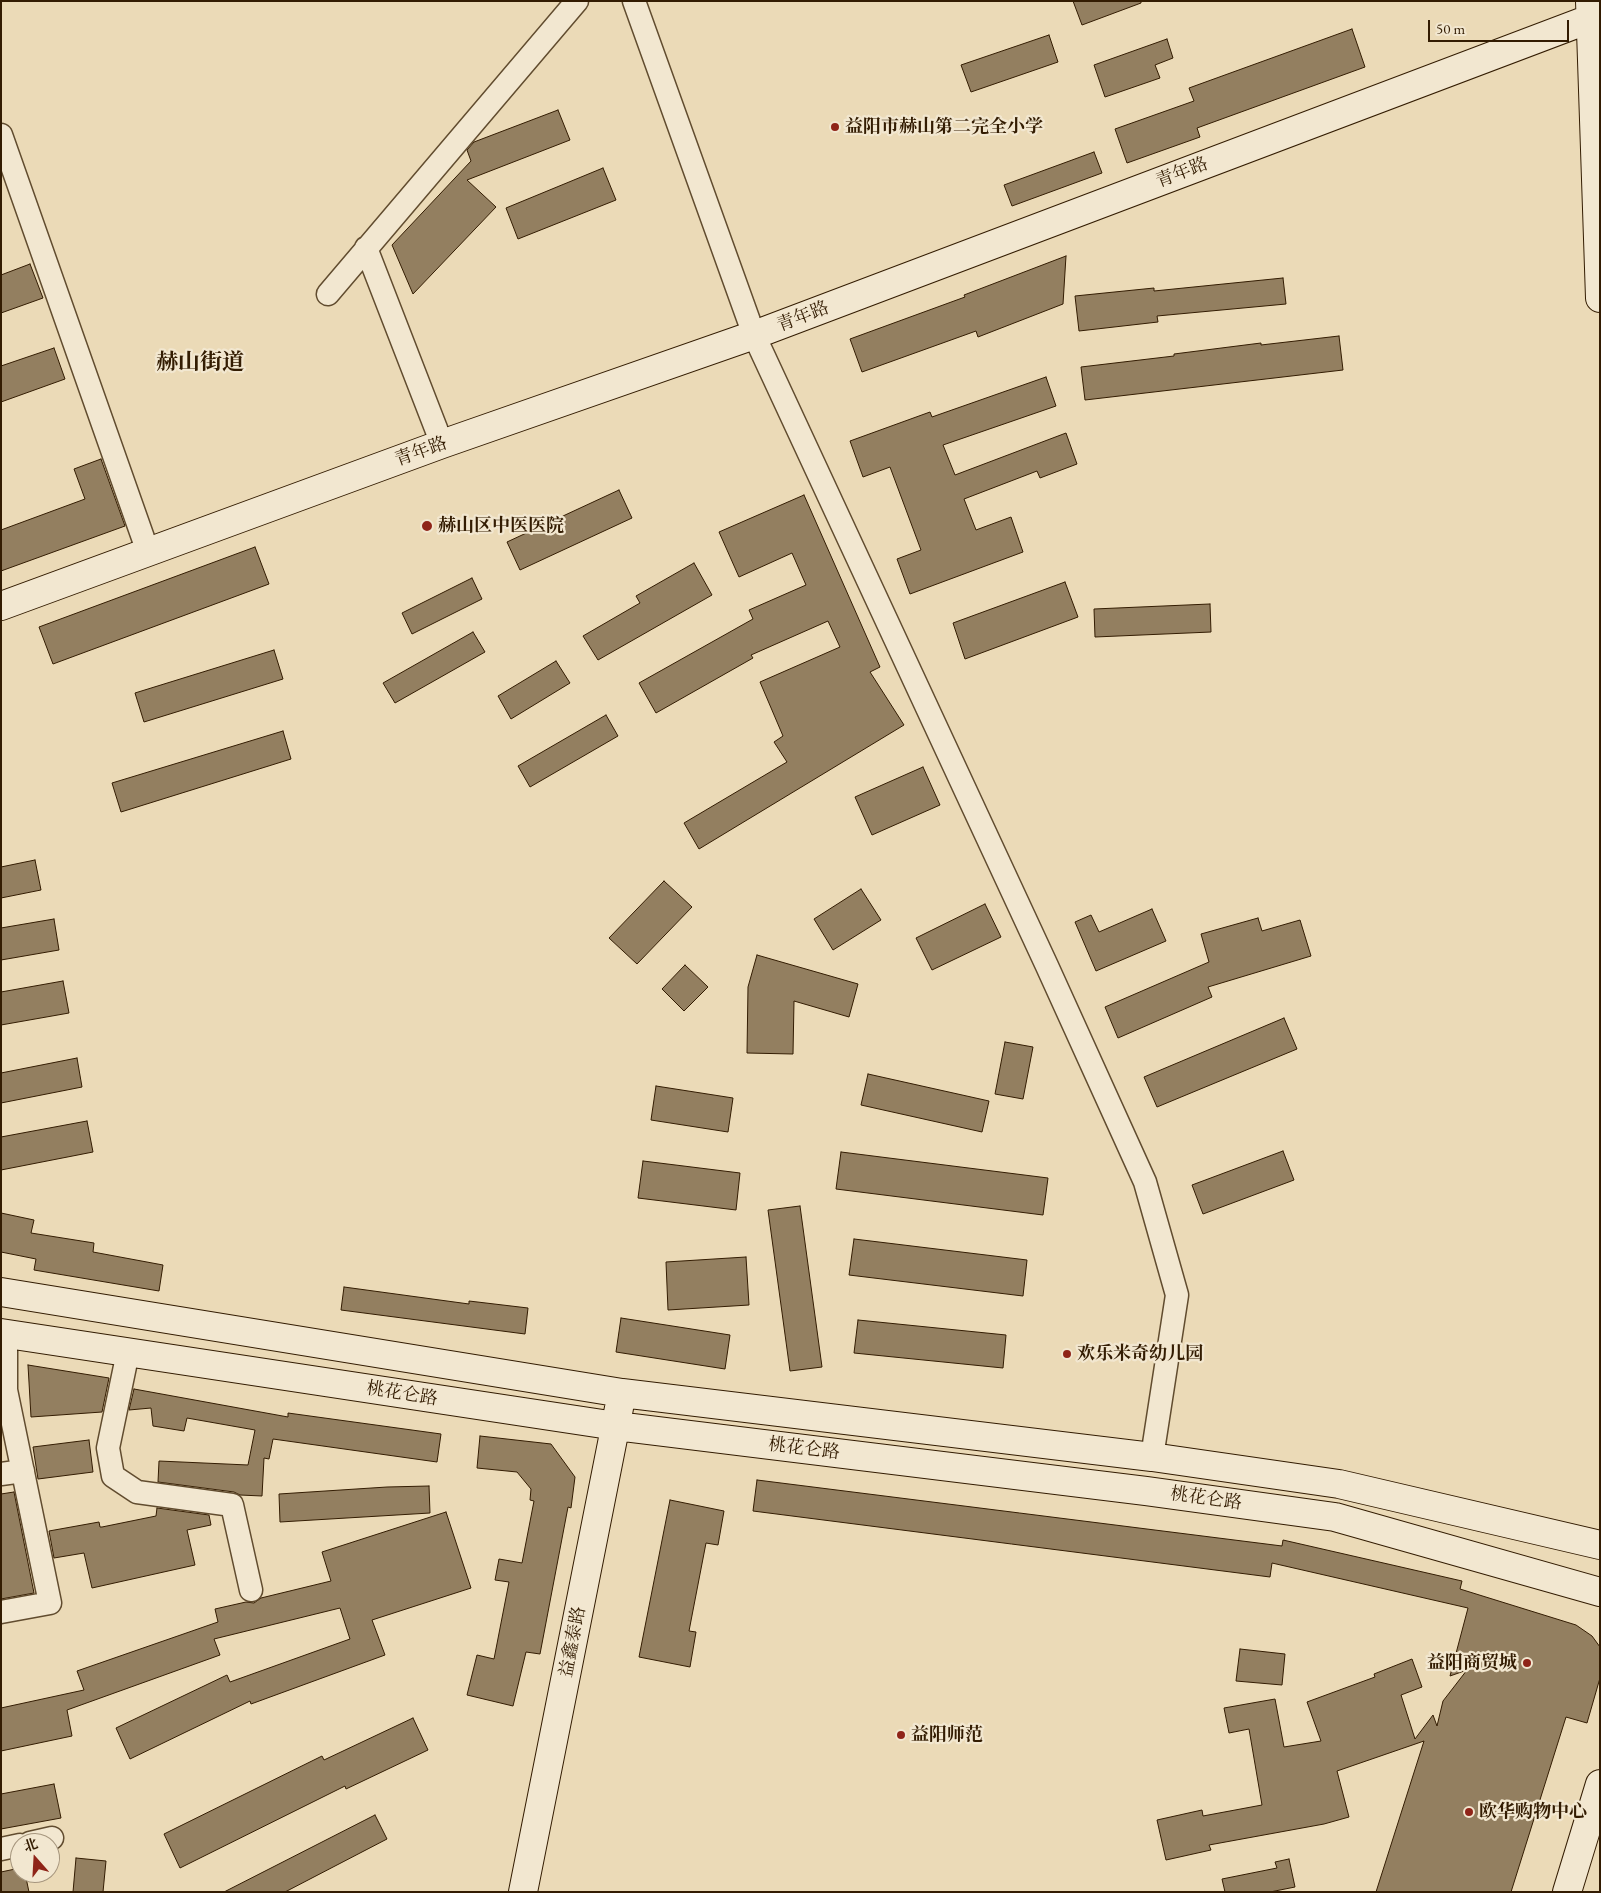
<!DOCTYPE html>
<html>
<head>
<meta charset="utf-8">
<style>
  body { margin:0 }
  #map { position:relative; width:1601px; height:1893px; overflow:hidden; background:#ebdab7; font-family:"EB Garamond","Noto Serif SC",serif }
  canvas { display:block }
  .frame { position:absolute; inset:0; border:2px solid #331c02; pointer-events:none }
  .north { position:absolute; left:10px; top:1833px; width:50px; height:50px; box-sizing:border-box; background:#f2e7d0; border:1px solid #a6967e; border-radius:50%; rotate:341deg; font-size:14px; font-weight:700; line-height:20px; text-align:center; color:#331c02 }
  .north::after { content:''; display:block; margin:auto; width:18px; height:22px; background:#8f2418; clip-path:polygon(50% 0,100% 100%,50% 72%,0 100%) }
  .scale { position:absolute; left:1428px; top:20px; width:141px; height:22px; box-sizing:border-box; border:2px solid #331c02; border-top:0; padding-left:6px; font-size:15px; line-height:18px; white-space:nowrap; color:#331c02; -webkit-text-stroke:4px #f2e7d0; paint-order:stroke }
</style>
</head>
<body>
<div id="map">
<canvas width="1601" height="1893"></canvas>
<div class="frame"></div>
<div class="north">北</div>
<div class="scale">50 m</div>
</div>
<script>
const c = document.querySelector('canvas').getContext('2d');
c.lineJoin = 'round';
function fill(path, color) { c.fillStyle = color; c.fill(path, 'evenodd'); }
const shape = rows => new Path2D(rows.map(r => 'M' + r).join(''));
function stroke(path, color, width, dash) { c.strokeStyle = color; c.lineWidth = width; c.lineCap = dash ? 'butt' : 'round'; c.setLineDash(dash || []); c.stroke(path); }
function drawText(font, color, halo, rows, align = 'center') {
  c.font = font + ' "EB Garamond","Noto Serif SC",serif'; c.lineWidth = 4.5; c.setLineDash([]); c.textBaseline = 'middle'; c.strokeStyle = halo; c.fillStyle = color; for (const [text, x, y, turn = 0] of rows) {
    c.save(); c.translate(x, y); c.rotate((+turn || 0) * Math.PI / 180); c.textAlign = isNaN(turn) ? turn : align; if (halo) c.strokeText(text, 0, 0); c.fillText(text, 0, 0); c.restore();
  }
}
const building = shape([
  [1073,1,1141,1,1141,3,1082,25,1073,1],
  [1352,29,1365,67,1197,128,1200,137,1127,163,1115,129,1194,101,1189,88,1352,29],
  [1049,35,1058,62,971,92,961,65,1049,35],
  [1167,39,1173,58,1155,65,1160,78,1105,97,1094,65,1167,39],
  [558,110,570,140,467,180,496,207,413,294,392,245,471,161,467,150,474,142,558,110],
  [1094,152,1102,173,1012,206,1004,185,1094,152],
  [603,168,616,200,518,239,506,208,603,168],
  [1066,256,1063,304,978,337,976,331,862,372,850,339,965,297,964,295,1066,256],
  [30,264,43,298,1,313,1,275,30,264],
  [1283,278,1286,304,1157,316,1158,322,1079,331,1075,296,1154,288,1154,291,1283,278],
  [1339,336,1343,370,1085,400,1081,367,1174,356,1174,354,1261,343,1261,345,1339,336],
  [54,348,65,379,1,402,1,366,54,348],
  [1046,377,1056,406,943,445,955,475,1066,433,1077,464,1040,478,1037,471,964,499,976,530,1011,517,1023,552,910,594,897,559,921,550,890,467,863,477,850,441,930,412,932,417,1046,377],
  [101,459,125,526,1,571,1,530,85,499,74,469,101,459],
  [619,490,632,518,520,570,507,542,619,490],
  [804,495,880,667,870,672,904,725,699,849,684,823,787,762,774,742,783,736,760,682,840,647,828,621,751,655,753,658,656,713,639,683,753,619,749,610,806,585,792,553,739,577,719,532,804,495],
  [255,547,269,584,53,664,39,627,255,547],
  [694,563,712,595,598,660,583,636,640,603,636,596,694,563],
  [472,578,482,599,412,634,402,613,472,578],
  [1065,582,1078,617,965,659,953,623,1065,582],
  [1210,604,1211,632,1095,637,1094,609,1210,604],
  [473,632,485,652,395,703,383,683,473,632],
  [274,650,283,679,144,722,135,693,274,650],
  [556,661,570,683,511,719,498,696,556,661],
  [606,715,618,736,530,787,518,766,606,715],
  [283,731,291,759,121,812,112,783,283,731],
  [923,767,940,805,872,835,855,797,923,767],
  [35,860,41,890,1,898,1,867,35,860],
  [664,881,692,907,637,964,609,938,664,881],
  [861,889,881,920,833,950,814,919,861,889],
  [985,904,1001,937,932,970,916,938,985,904],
  [1152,909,1166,941,1096,971,1075,922,1091,915,1099,932,1152,909],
  [1258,918,1262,931,1300,920,1311,956,1208,987,1212,997,1118,1038,1105,1007,1209,962,1201,934,1258,918],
  [54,919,59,950,1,960,1,928,54,919],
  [757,955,858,984,849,1017,794,1001,793,1054,747,1053,748,987,757,955],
  [685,965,708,987,684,1011,662,989,685,965],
  [63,981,69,1013,1,1025,1,992,63,981],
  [1284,1018,1297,1049,1157,1107,1144,1077,1284,1018],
  [1005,1042,1033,1047,1023,1099,995,1094,1005,1042],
  [77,1058,82,1087,1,1103,1,1073,77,1058],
  [868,1074,989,1101,982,1132,861,1105,868,1074],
  [656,1086,733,1098,728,1132,651,1120,656,1086],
  [87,1121,93,1152,1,1170,1,1137,87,1121],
  [1283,1151,1294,1180,1203,1214,1192,1185,1283,1151],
  [841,1152,1048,1178,1043,1215,836,1189,841,1152],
  [643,1161,740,1173,736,1210,638,1198,643,1161],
  [800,1206,822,1367,790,1371,768,1210,800,1206],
  [1,1213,34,1220,31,1233,94,1243,93,1252,163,1265,159,1291,34,1270,36,1259,1,1252,1,1213],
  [854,1239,1027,1260,1023,1296,849,1275,854,1239],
  [746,1257,749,1305,668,1310,666,1262,746,1257],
  [344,1287,469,1304,469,1301,528,1308,525,1334,341,1310,344,1287],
  [621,1318,730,1335,725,1369,616,1352,621,1318],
  [858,1320,1006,1335,1003,1368,854,1353,858,1320],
  [28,1365,109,1378,102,1412,31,1417,28,1365],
  [134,1389,288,1417,288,1413,441,1434,437,1462,273,1439,269,1459,264,1458,262,1496,240,1495,234,1492,158,1482,159,1461,248,1465,255,1430,187,1418,184,1431,153,1426,151,1408,129,1410,134,1389],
  [480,1436,551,1444,575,1477,571,1508,568,1507,540,1654,526,1652,513,1706,467,1695,477,1655,494,1659,509,1582,495,1580,499,1559,522,1563,534,1501,530,1500,531,1489,517,1472,477,1468,480,1436],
  [89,1440,93,1472,38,1479,33,1447,89,1440],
  [757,1480,1282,1546,1283,1540,1462,1581,1460,1589,1576,1625,1592,1636,1600,1647,1600,1678,1587,1723,1566,1717,1511,1892,1376,1892,1424,1741,1337,1771,1349,1817,1324,1824,1209,1845,1211,1850,1166,1860,1157,1820,1202,1810,1203,1816,1262,1805,1249,1729,1229,1733,1224,1708,1275,1699,1284,1747,1321,1741,1307,1702,1375,1677,1374,1674,1412,1659,1422,1687,1401,1695,1415,1739,1433,1715,1437,1726,1443,1701,1467,1670,1450,1676,1468,1608,1272,1563,1270,1577,753,1511,757,1480],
  [429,1486,430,1513,280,1522,279,1494,387,1487,429,1486],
  [14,1492,34,1593,1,1599,1,1494,14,1492],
  [670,1500,724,1511,718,1545,706,1543,689,1631,696,1632,690,1667,639,1657,670,1500],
  [157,1508,209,1515,211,1525,187,1530,195,1565,92,1588,84,1553,54,1558,49,1531,99,1522,100,1527,102,1527,156,1516,157,1508],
  [446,1512,471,1588,372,1620,385,1655,251,1704,250,1701,130,1759,116,1728,227,1675,230,1682,350,1639,340,1608,214,1639,220,1655,67,1710,72,1736,1,1751,1,1708,84,1690,77,1671,218,1622,215,1609,246,1602,254,1603,261,1598,331,1581,322,1552,446,1512],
  [1240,1649,1285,1654,1282,1685,1236,1681,1240,1649],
  [413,1718,428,1750,346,1789,345,1786,180,1868,164,1834,322,1756,324,1760,413,1718],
  [54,1784,61,1818,1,1829,1,1794,54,1784],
  [375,1815,387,1839,285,1892,224,1892,375,1815],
  [76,1858,106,1861,103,1892,73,1892,76,1858],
  [1289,1859,1295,1887,1270,1892,1225,1892,1222,1879,1277,1868,1275,1862,1289,1859],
  [20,1868,20,1873,25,1873,29,1892,1,1892,1,1872,20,1868]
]);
fill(building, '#937f60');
stroke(building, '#331c02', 1);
const street = shape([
  [634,1,754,335,1047,966,1145,1182,1177,1295,1152,1457],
  [1,135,148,552],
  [366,248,442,444],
  [328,294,577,1],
  [128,1352,108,1448,113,1476,137,1492,232,1505,251,1590],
  [1,1474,23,1471],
  [1,1612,50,1603,6,1390,6,1334],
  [30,1843,52,1838],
  [1,1849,20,1845]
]);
const secondary = shape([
  [1590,1,1600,298],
  [1,606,442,444,754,335,1600,15],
  [1,1292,622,1393,1152,1457,1339,1484,1600,1545],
  [1,1333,616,1426,1146,1491,1335,1517,1600,1592],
  [523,1892,619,1408],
  [1567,1892,1600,1784]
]);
stroke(street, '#614c2f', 25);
stroke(secondary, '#331c02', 30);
stroke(street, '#f2e7d0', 22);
stroke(secondary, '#f2e7d0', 28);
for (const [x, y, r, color] of [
  [835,127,5,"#8f2418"],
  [427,526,6,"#8f2418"],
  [1067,1354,5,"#8f2418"],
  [1527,1663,5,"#8f2418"],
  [901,1735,5,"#8f2418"],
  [1469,1812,5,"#8f2418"]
]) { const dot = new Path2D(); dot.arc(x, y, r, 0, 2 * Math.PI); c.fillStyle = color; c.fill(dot); stroke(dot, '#f2e7d0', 2); }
drawText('bold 18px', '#331c02', '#f2e7d0', [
  ["益阳市赫山第二完全小学",845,127],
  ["赫山区中医医院",438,526],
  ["欢乐米奇幼儿园",1077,1354],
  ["益阳商贸城",1517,1663,"right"],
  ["益阳师范",911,1735],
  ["欧华购物中心",1479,1812]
], 'left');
drawText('18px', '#331c02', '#f2e7d0', [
  ["青年路",1182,173,-21],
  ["青年路",803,317,-21],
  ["青年路",421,452,-20],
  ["桃花仑路",402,1394,9],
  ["桃花仑路",804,1449,7],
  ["桃花仑路",1206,1499,8],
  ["益鑫泰路",573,1642,-79]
]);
drawText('bold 22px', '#331c02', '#f2e7d0', [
  ["赫山街道",200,363]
]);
</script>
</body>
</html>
